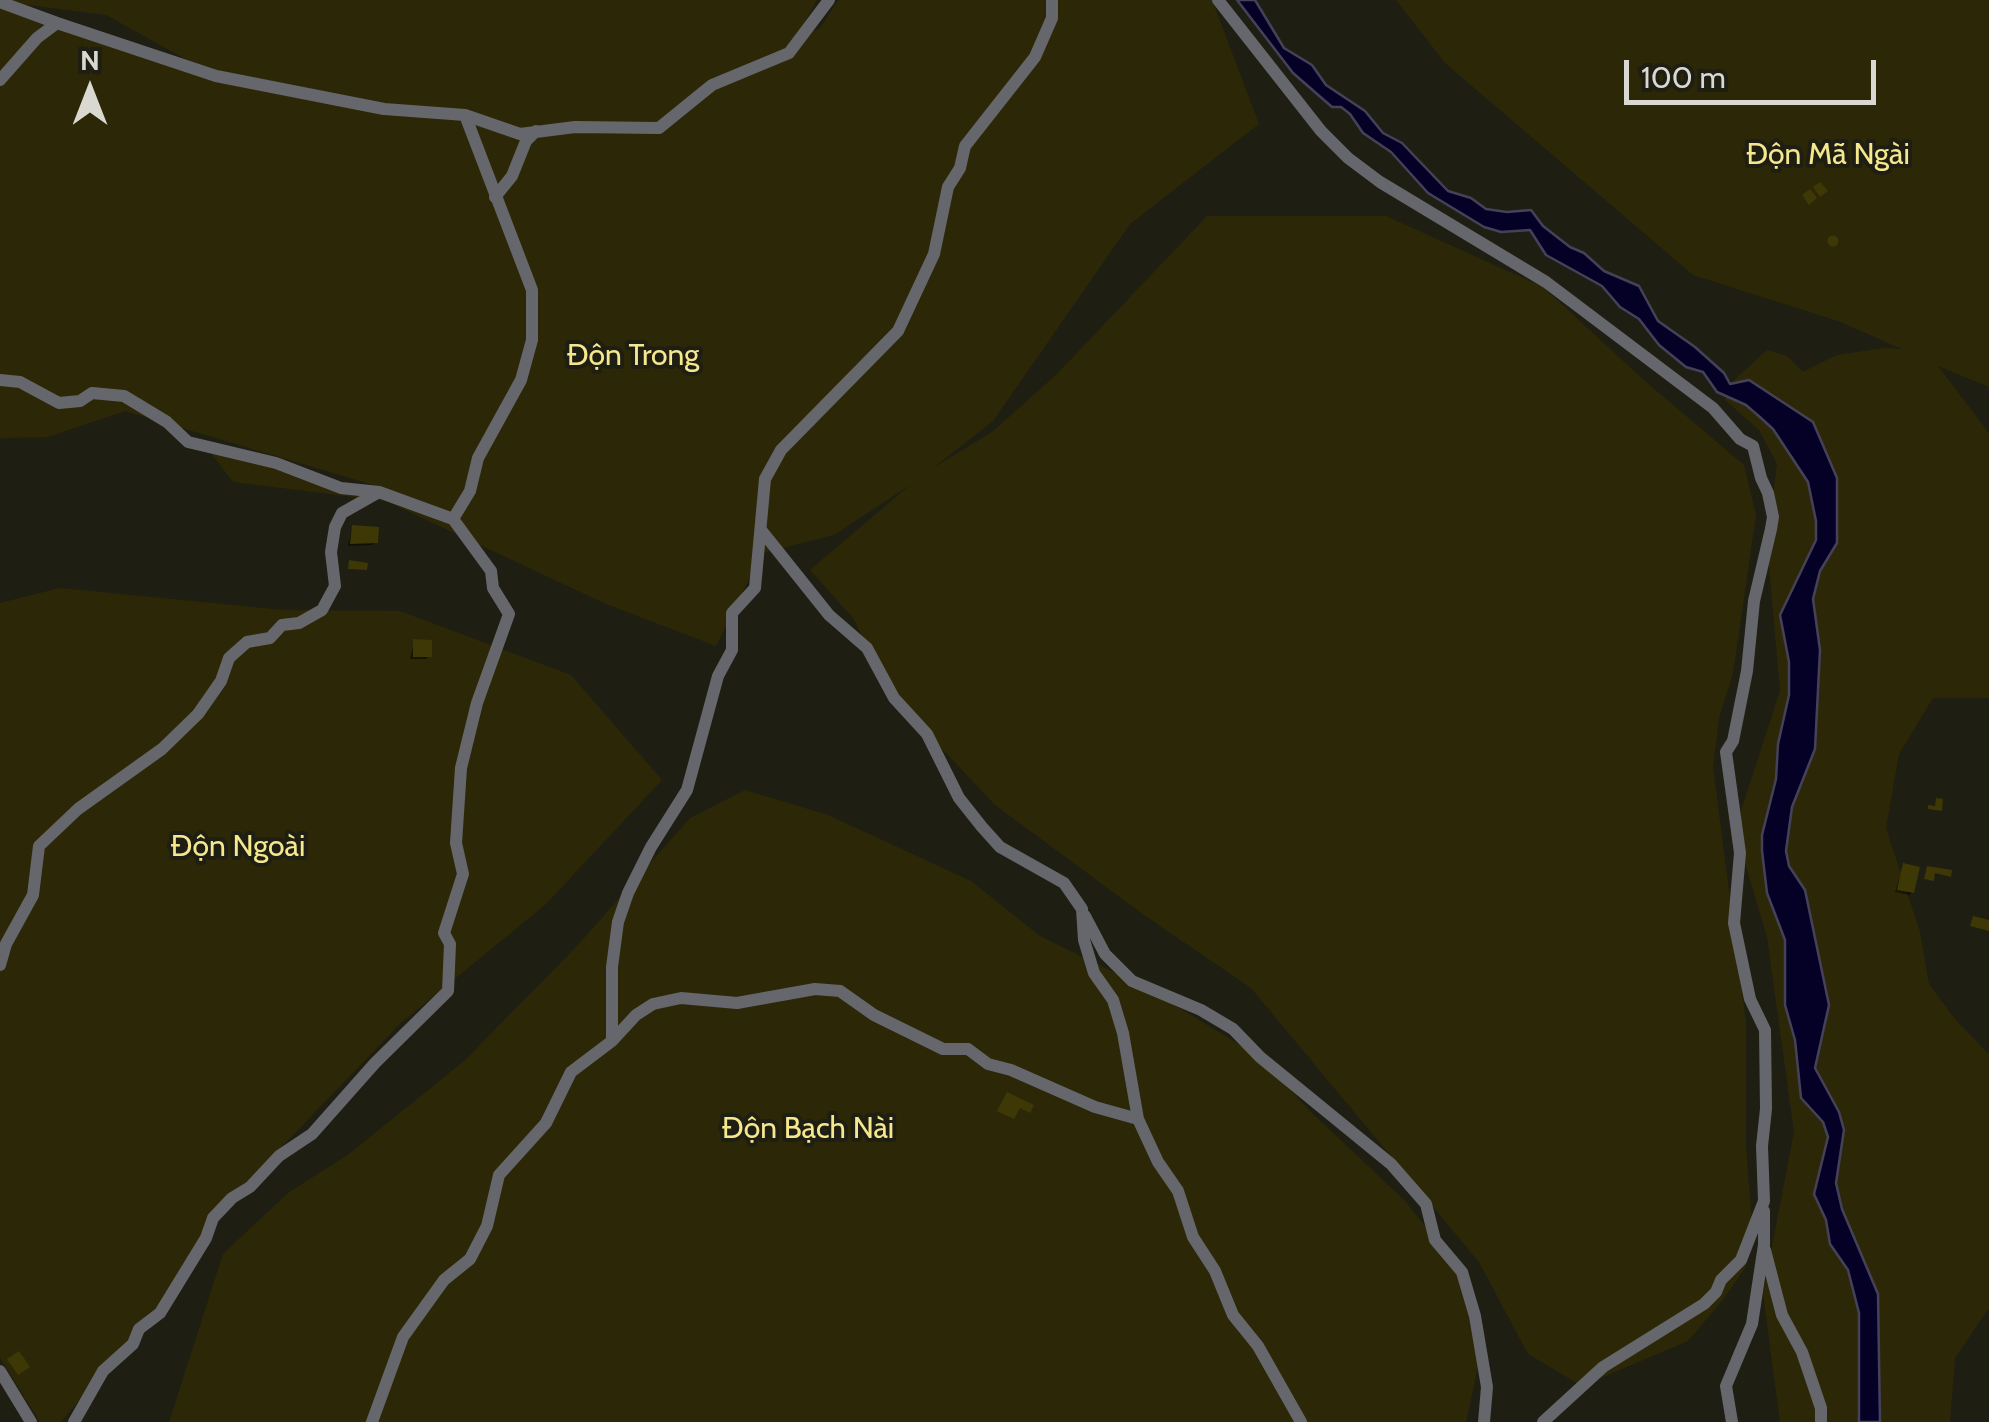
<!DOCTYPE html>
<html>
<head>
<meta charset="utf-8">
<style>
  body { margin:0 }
  #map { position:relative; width:1989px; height:1422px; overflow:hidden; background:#1f1e12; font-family:Cabin,sans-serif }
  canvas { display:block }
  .north { position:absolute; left:40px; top:40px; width:100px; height:100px; -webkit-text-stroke:8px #1f1e12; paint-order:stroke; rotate:0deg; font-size:28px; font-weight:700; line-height:40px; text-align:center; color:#dad9d1 }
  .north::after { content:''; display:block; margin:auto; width:35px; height:45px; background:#dad9d1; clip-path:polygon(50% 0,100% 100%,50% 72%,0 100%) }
  .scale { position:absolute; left:1624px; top:60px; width:252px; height:45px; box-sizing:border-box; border:5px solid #dad9d1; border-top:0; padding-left:12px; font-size:30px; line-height:35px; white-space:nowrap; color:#dad9d1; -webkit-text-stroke:8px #1f1e12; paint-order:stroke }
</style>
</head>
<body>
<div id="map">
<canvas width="1989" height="1422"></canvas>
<div class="north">N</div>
<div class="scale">100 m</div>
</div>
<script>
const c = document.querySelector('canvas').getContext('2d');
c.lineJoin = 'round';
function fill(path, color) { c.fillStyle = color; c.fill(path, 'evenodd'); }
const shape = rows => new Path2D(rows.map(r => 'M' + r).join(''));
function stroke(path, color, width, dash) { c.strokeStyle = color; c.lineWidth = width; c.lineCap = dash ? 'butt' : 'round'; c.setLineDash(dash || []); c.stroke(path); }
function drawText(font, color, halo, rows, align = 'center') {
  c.font = font + ' Cabin,sans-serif'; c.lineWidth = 8; c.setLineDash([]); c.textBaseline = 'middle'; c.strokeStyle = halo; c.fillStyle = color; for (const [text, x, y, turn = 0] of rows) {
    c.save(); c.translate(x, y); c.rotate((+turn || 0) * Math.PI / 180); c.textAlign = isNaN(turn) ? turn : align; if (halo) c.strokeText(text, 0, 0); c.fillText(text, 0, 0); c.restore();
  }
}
fill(shape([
  [0,0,817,0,796,38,820,28,838,0,1212,0,1259,124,1130,224,993,421,933,468,992,432,1057,374,1207,216,1386,216,1543,287,1646,382,1744,465,1756,515,1733,673,1719,718,1713,767,1746,1022,1746,1145,1753,1238,1745,1268,1722,1301,1688,1341,1582,1386,1528,1354,1479,1262,1251,988,1144,915,995,805,894,698,853,618,810,570,910,485,834,535,762,553,716,646,606,604,386,501,233,482,207,448,306,477,390,490,125,411,48,437,0,438],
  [3,2,106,15,209,72],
  [1396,0,1989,0,1989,387,1938,366,1989,433,1989,698,1933,698,1899,754,1886,828,1920,932,1929,984,1955,1019,1989,1054,1989,1308,1955,1358,1950,1422,1780,1422,1763,1293,1794,1132,1767,937,1735,829,1780,691,1767,543,1777,464,1759,430,1725,400,1730,384,1767,350,1787,356,1803,372,1837,355,1884,348,1902,349,1838,321,1693,275,1445,63],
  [60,588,283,610,400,611,571,675,662,780,545,905,401,1023,213,1218,152,1314,61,1422,40,1422,0,1358,0,603],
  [745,790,828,815,971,881,1040,936,1148,989,1260,1057,1310,1111,1404,1200,1462,1272,1483,1344,1466,1422,169,1422,223,1254,288,1193,349,1154,464,1061,577,946,690,818]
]), '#2c2807');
const water = shape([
  [1237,0,1255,0,1284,48,1312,65,1326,85,1365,111,1383,133,1402,143,1448,191,1471,198,1486,209,1507,212,1531,210,1543,226,1570,247,1584,253,1604,271,1639,286,1658,321,1695,347,1724,373,1730,384,1749,380,1813,422,1837,478,1837,543,1820,571,1813,599,1820,650,1815,749,1792,807,1786,851,1789,866,1805,890,1829,1005,1815,1068,1839,1112,1844,1130,1836,1183,1842,1209,1878,1294,1880,1422,1859,1422,1859,1313,1848,1270,1830,1244,1826,1220,1814,1194,1828,1137,1823,1122,1801,1098,1795,1040,1785,1005,1785,940,1767,893,1762,851,1762,835,1776,779,1778,744,1789,695,1789,662,1780,615,1816,540,1816,521,1808,482,1773,429,1761,418,1746,405,1717,392,1703,372,1686,367,1659,345,1639,319,1620,307,1602,286,1546,255,1530,230,1501,232,1484,227,1428,193,1391,152,1363,133,1350,114,1341,107,1332,107,1293,73,1237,0]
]);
fill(water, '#050026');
stroke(water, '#454159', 2.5);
fill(shape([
  [352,528,376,542,372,545,348,546],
  [414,642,429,656,426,659,410,659],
  [1904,865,1912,892,1909,895,1895,892]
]), '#0007');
fill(shape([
  [1820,182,1828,191,1820,197,1813,187],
  [1810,189,1817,198,1809,205,1802,195],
  '1827.5 241a5.5 5.5 0 1 1 11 0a5.5 5.5 0 1 1-11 0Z',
  [352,525,379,527,378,543,350,544],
  [349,560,368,563,367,570,348,569],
  [413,639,432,640,432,657,413,657],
  [1936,798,1943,799,1942,811,1928,809,1928,805,1935,806],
  [1903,863,1920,867,1914,893,1897,890],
  [1927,866,1952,870,1951,877,1935,873,1934,881,1924,879],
  [1973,916,1989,920,1989,931,1970,926],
  [1007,1092,1034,1105,1030,1113,1020,1108,1014,1119,997,1111],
  [19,1351,30,1367,18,1375,7,1359]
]), '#3e3806');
stroke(shape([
  [1218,0,1321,131,1348,158,1380,182,1546,282,1713,408,1740,439,1753,446,1761,478,1768,493,1773,517,1771,529,1754,601,1747,671,1733,741,1726,752,1740,853,1734,923,1750,999,1765,1030,1766,1109,1762,1146,1764,1201,1741,1260,1721,1280,1716,1292,1704,1304,1603,1367,1543,1422],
  [0,2,57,23],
  [0,80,37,38,57,23,216,76,384,109,465,115,520,134,575,127,659,128,712,85,789,53,829,0],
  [495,197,512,176,526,141,536,131],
  [0,380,20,382,59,403,80,401,92,393,124,396,167,422,188,442,276,463,341,488,379,492,453,519],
  [761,530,829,615,867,648,894,698,927,734,959,798,982,827,1000,847,1064,883,1082,909,1084,940,1094,973,1113,1000,1123,1033,1138,1119,1158,1162,1178,1191,1193,1237,1215,1271,1233,1315,1258,1346,1301,1422],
  [1085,916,1105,954,1132,981,1201,1010,1233,1029,1260,1057,1391,1164,1426,1204,1435,1240,1462,1272,1475,1316,1487,1387,1484,1422],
  [0,965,6,944,33,895,39,846,78,809,162,749,198,714,221,681,229,658,247,642,270,638,282,625,299,623,322,610,335,586,331,552,335,527,342,513,379,492],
  [612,1041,636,1015,653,1004,681,998,737,1003,815,989,840,991,874,1015,943,1049,968,1049,988,1064,1011,1070,1095,1107,1138,1119],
  [1765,1250,1782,1315,1802,1352,1821,1408,1821,1422],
  [0,1371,31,1422],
  [74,1422,103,1371,133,1344,139,1329,160,1313,206,1238,213,1218,232,1198,250,1187,279,1156,312,1134,375,1063,448,991,450,944,444,933,463,874,456,843,461,768,477,703,509,614,493,588,491,571,453,519,470,491,478,458,521,380,532,340,532,290,465,115],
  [372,1422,403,1337,444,1280,470,1259,487,1226,499,1175,546,1123,571,1072,612,1041,612,967,618,922,628,893,651,847,687,790,718,676,732,650,732,613,755,588,765,479,781,450,898,331,934,254,948,187,960,168,965,146,1035,57,1052,18,1052,0],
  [1732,1422,1726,1386,1752,1324,1764,1245,1764,1211]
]), '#66676d', 12);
drawText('30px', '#f4e78d', '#1f1e12', [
  ["Độn Mã Ngài",1828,155],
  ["Độn Trong",633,356],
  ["Độn Ngoài",238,847],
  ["Độn Bạch Nài",808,1129]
]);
</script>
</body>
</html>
